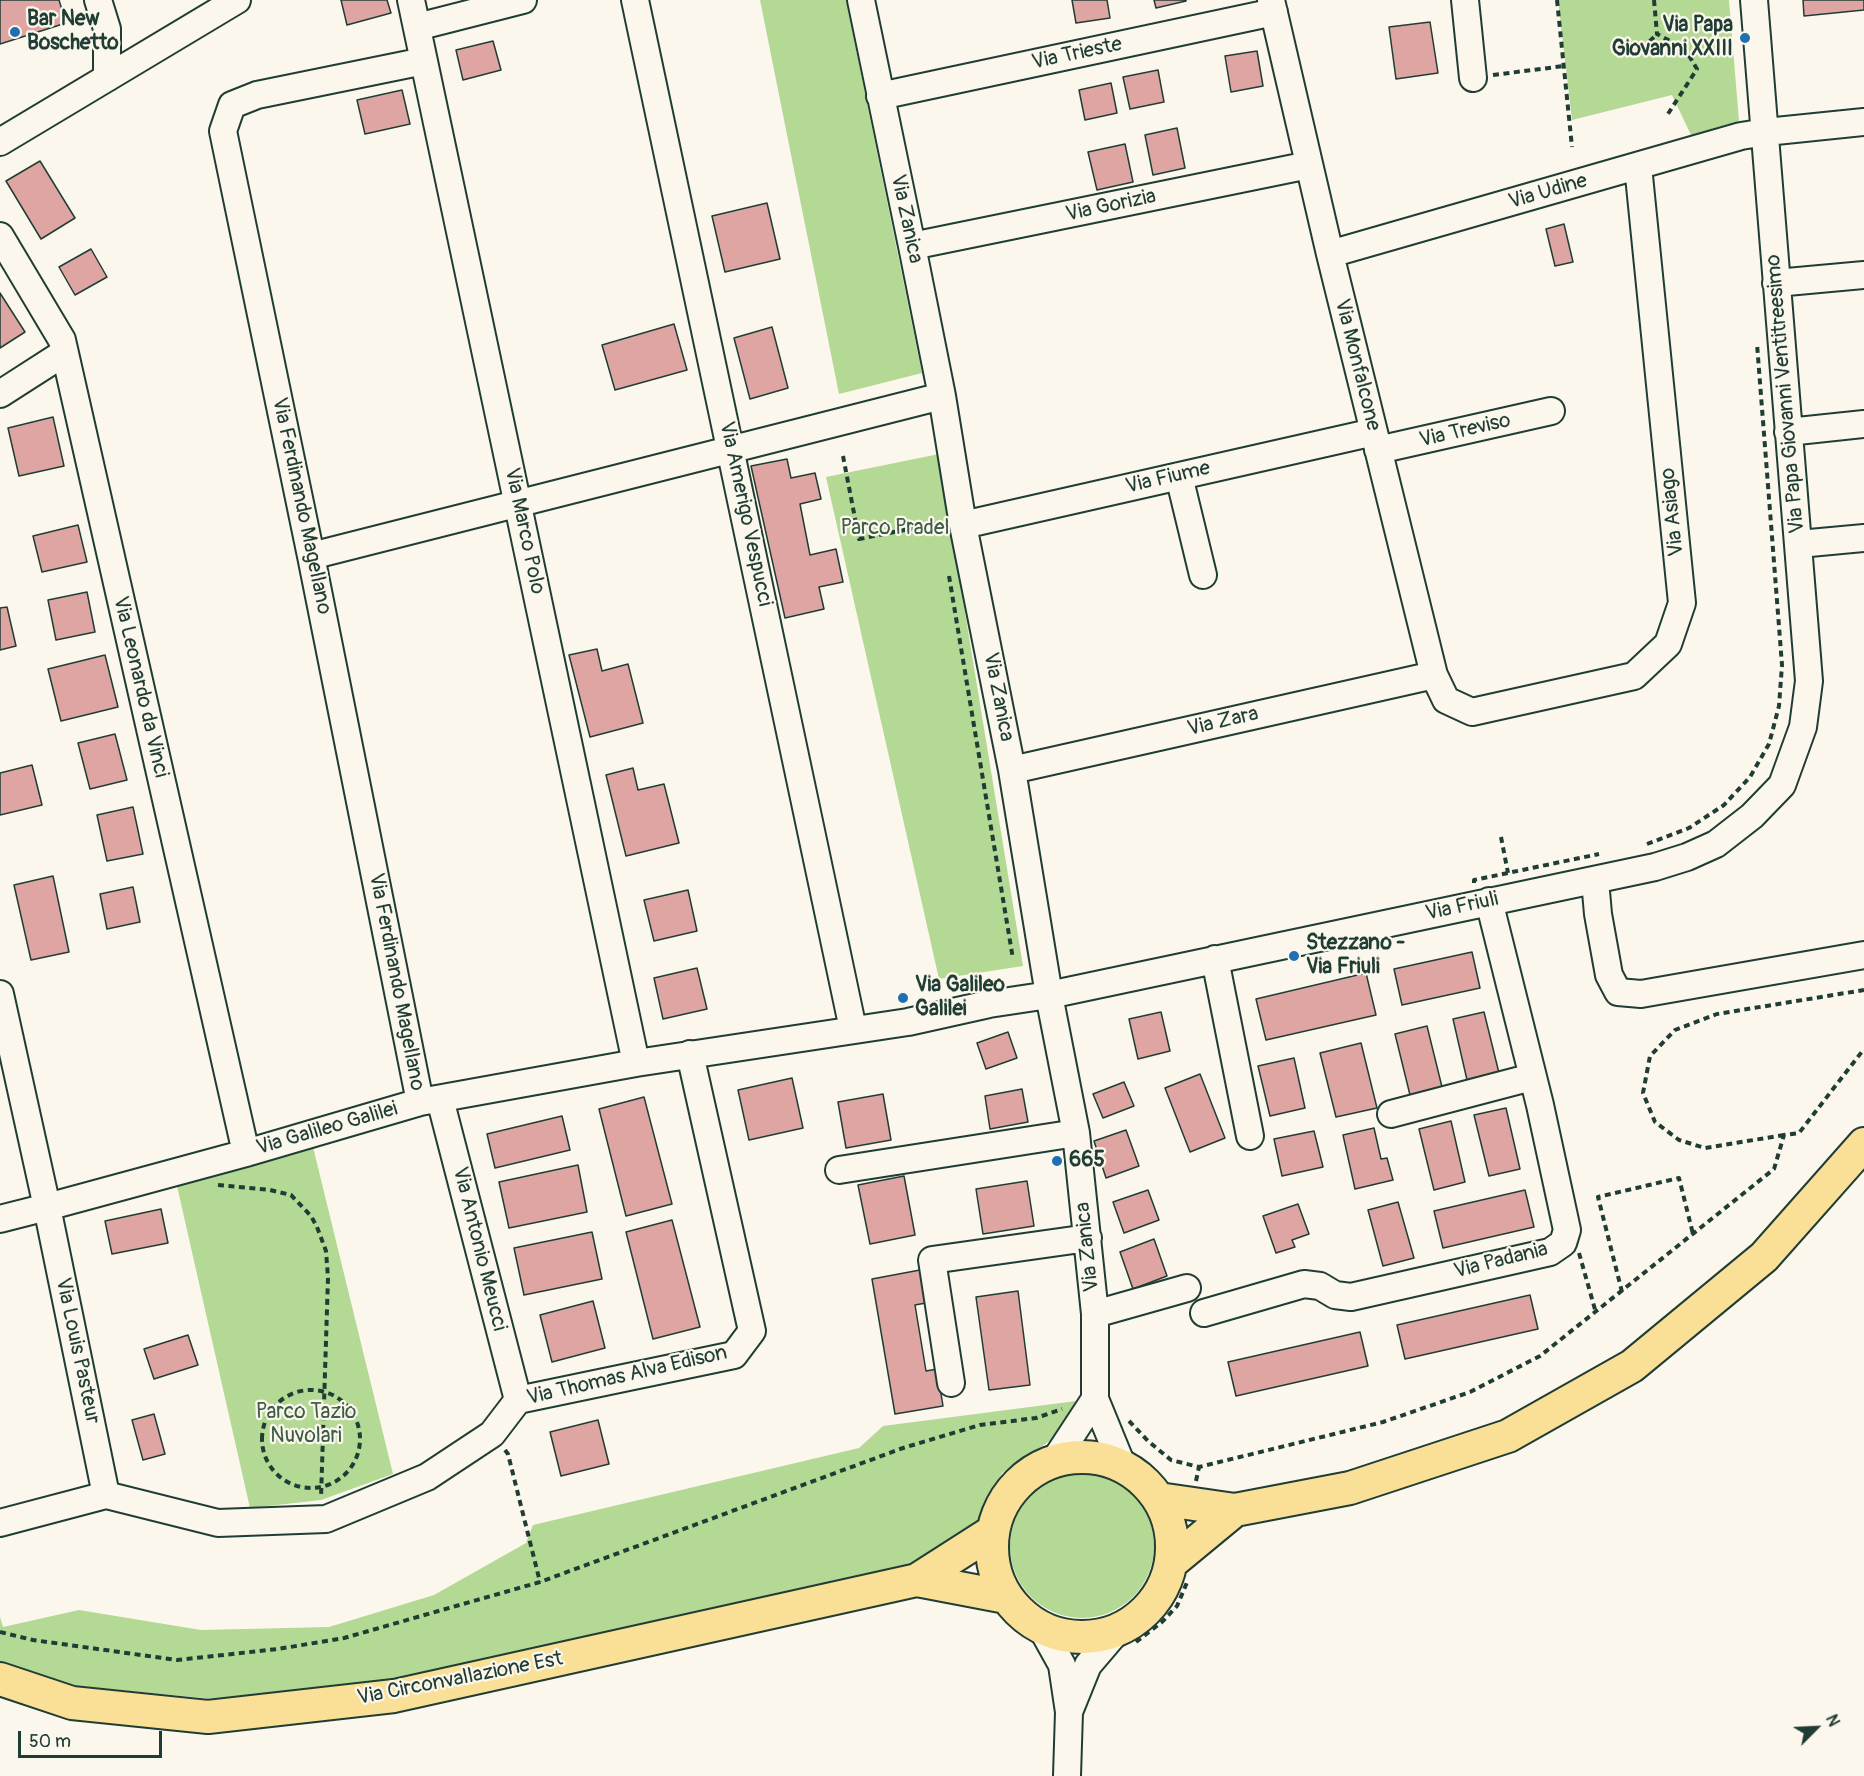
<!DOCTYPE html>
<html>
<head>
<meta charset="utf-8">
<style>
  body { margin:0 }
  #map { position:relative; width:1864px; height:1776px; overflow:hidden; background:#fbf7ec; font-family:Pangolin,sans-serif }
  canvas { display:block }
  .north { position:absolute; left:1786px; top:1698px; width:60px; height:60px; -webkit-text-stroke:4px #fbf7ec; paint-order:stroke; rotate:66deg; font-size:16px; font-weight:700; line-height:24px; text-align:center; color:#1f3d34 }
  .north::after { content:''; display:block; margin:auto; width:21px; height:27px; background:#1f3d34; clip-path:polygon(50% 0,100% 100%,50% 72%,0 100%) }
  .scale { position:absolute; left:18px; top:1731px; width:144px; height:27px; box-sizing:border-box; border:3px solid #1f3d34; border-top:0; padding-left:8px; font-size:18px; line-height:21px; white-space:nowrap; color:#1f3d34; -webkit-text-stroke:4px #fbf7ec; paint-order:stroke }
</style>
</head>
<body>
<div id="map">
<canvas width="1864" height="1776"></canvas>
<div class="north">N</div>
<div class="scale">50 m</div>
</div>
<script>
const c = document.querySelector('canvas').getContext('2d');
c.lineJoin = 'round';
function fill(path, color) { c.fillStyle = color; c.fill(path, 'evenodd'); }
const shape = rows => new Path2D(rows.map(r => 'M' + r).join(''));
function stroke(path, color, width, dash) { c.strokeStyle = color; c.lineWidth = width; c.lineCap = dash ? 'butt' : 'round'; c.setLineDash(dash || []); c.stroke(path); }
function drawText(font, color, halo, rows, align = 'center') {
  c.font = font + ' Pangolin,sans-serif'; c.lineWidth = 4.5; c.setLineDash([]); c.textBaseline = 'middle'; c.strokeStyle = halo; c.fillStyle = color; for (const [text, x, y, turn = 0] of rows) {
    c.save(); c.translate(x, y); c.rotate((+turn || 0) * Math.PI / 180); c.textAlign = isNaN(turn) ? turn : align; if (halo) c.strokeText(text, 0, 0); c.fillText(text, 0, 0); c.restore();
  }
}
fill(shape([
  [760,0,846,0,922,373,839,394],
  [1558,0,1729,0,1739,121,1691,135,1672,95,1572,120],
  [939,454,1023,966,939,979,826,477],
  [313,1147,393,1474,321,1500,250,1508,177,1186],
  [1076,1401,1054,1438,1002,1473,978,1522,912,1571,361,1687,234,1701,77,1686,0,1661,0,1617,3,1627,79,1610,201,1630,329,1627,434,1595,526,1543,533,1525,859,1448,883,1426],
  '1010 1546a72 72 0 1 1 144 0a72 72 0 1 1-144 0Z'
]), '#b4d994');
const building = shape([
  [0,0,59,0,66,23,0,44,0,0],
  [341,0,387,0,391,13,347,25,341,0],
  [1072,0,1107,0,1110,18,1076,23,1072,0],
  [1154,0,1186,0,1186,1,1156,8,1154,0],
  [1803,0,1864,0,1864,10,1804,16,1803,0],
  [1430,22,1438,73,1396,79,1389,27,1430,22],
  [493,41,501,70,463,80,456,50,493,41],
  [1257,51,1263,86,1231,92,1225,56,1257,51],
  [1158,70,1164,102,1130,109,1123,77,1158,70],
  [1111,83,1117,113,1085,120,1079,90,1111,83],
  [402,90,410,124,365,134,357,100,402,90],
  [1177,128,1185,168,1153,175,1145,135,1177,128],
  [1125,144,1133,182,1097,190,1088,152,1125,144],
  [40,161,75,218,41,239,6,181,40,161],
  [767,203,780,259,725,272,712,216,767,203],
  [1564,224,1573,262,1555,266,1546,229,1564,224],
  [91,249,107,277,75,295,59,267,91,249],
  [0,293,25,332,0,348,0,293],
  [674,324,687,370,615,390,602,345,674,324],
  [772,327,788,388,750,399,734,338,772,327],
  [53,417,64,466,19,476,8,428,53,417],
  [787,459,791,478,815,473,821,499,800,504,810,555,836,549,843,582,819,587,824,609,785,618,751,466,787,459],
  [78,525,87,562,42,572,33,536,78,525],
  [87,592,95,632,56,640,48,600,87,592],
  [7,607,16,646,0,650,0,608,7,607],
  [597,649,602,671,628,664,643,723,590,737,569,655,597,649],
  [105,655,118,707,61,721,48,669,105,655],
  [115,734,127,780,90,789,78,743,115,734],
  [32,765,42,805,0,815,0,773,32,765],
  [633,768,638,790,664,784,679,843,626,856,606,775,633,768],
  [133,807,143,854,107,861,97,815,133,807],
  [53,876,69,952,31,960,14,885,53,876],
  [133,887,140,922,107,929,100,894,133,887],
  [688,890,697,931,654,941,644,900,688,890],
  [1472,952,1480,988,1402,1005,1394,969,1472,952],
  [697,968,707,1009,663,1019,654,978,697,968],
  [1366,973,1376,1015,1266,1040,1256,999,1366,973],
  [1161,1012,1170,1051,1138,1059,1129,1019,1161,1012],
  [1484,1012,1499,1073,1467,1080,1453,1019,1484,1012],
  [1427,1026,1442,1087,1410,1095,1395,1034,1427,1026],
  [1008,1032,1017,1058,986,1069,977,1043,1008,1032],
  [1361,1043,1377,1108,1336,1117,1320,1053,1361,1043],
  [1294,1058,1305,1108,1270,1116,1258,1066,1294,1058],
  [1200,1074,1225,1138,1190,1152,1165,1088,1200,1074],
  [792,1078,803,1128,749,1140,738,1090,792,1078],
  [1124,1082,1134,1106,1103,1118,1093,1094,1124,1082],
  [1022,1089,1028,1122,990,1129,985,1096,1022,1089],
  [883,1094,891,1140,846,1148,838,1102,883,1094],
  [644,1097,672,1204,626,1216,599,1109,644,1097],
  [1506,1108,1520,1169,1489,1176,1474,1115,1506,1108],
  [562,1116,570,1150,495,1168,487,1134,562,1116],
  [1451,1121,1465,1182,1434,1190,1419,1129,1451,1121],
  [1374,1128,1381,1159,1387,1158,1393,1180,1355,1189,1343,1135,1374,1128],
  [1126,1130,1139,1166,1106,1178,1094,1141,1126,1130],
  [1314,1131,1323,1167,1282,1176,1274,1139,1314,1131],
  [578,1165,587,1212,509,1228,499,1182,578,1165],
  [904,1176,915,1235,870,1244,858,1185,904,1176],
  [1027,1181,1034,1226,983,1234,976,1189,1027,1181],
  [1148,1190,1159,1220,1124,1233,1113,1202,1148,1190],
  [1525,1190,1534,1227,1443,1248,1434,1211,1525,1190],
  [1398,1202,1414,1258,1383,1266,1368,1210,1398,1202],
  [1298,1204,1309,1234,1292,1240,1295,1247,1276,1253,1263,1216,1298,1204],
  [161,1209,168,1243,112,1254,105,1221,161,1209],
  [672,1220,700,1327,653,1339,626,1232,672,1220],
  [592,1232,602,1279,524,1295,514,1248,592,1232],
  [1154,1239,1167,1276,1133,1289,1120,1252,1154,1239],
  [920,1270,926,1303,915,1305,926,1371,937,1369,943,1406,895,1414,872,1279,920,1270],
  [1018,1291,1030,1385,989,1390,976,1297,1018,1291],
  [1530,1295,1538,1329,1405,1359,1397,1325,1530,1295],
  [593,1301,605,1348,552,1362,540,1315,593,1301],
  [1360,1332,1368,1366,1236,1396,1228,1362,1360,1332],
  [188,1335,198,1365,154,1379,144,1349,188,1335],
  [154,1414,165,1454,143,1460,132,1420,154,1414],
  [598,1420,609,1464,561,1476,550,1432,598,1420]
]);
fill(building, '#dfa5a2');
stroke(building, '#1f3d34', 1.5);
const minor = shape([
  [98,0,107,29,107,78],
  [411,0,636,1063],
  [635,0,853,1029],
  [861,0,912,246,942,396,963,525,1012,770,1049,995,1076,1133,1095,1314,1095,1399,1122,1465],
  [1271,0,1330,254,1434,675,1446,700,1472,712,1634,676,1668,644,1682,603,1638,166],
  [1465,0,1473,78],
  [417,27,523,0],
  [880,96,1274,12],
  [0,142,237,0],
  [0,236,62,340,246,1153],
  [912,246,1309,165],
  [1330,254,1741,136,1766,132,1864,122],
  [1776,283,1864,275],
  [0,394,64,353],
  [1788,432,1864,424],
  [1378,450,1551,411],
  [1179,476,1203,575],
  [963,525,1374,432],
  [1799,544,1864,538],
  [311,556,942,396],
  [1012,770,1434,675],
  [1595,880,1598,914,1609,975,1618,992,1641,994,1864,955],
  [1215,959,1250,1136],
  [0,994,47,1207,106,1495],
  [440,1099,518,1400],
  [420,1102,311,556,223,131,232,105,257,95,424,61],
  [1391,1114,1532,1077],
  [839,1170,1076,1133],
  [0,1219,47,1207,246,1153,420,1102,636,1063,908,1022,989,1004,1049,995,1655,867,1687,857,1716,844,1752,816,1782,785,1803,727,1809,681,1754,0],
  [1204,1313,1304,1284,1320,1286,1335,1295,1351,1297,1550,1252,1563,1243,1567,1230,1540,1105,1489,901],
  [1095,1314,1187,1288],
  [951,1383,932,1260,1088,1238],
  [1055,1460,1095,1399],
  [0,1523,106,1495,218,1523,326,1519,427,1477,492,1434,518,1400,734,1355,752,1331,690,1054],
  [1042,1629,1062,1665,1069,1712,1067,1776],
  [1069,1712,1088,1665,1117,1631]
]);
const major = shape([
  '992 1547a90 90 0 1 1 180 0a90 90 0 1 1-180 0Z',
  [1159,1499,1235,1510,1350,1488,1508,1436,1632,1366,1764,1257,1864,1144],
  [1172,1562,1235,1510],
  [917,1580,1006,1597],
  [0,1679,72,1703,208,1717,394,1696,917,1580,992,1532]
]);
stroke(minor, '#1f3d34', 30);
stroke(major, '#1f3d34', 36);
stroke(shape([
  [1557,0,1572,147],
  [1654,0,1657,34,1685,49,1697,69,1666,117],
  [1618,45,1634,57,1657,34],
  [1493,75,1564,66],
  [843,456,859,539,940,523,940,527],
  [949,576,1013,959],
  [1501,837,1508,873],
  [1647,844,1689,828,1724,805,1750,777,1769,744,1779,706,1782,665,1757,344],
  [1474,883,1474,880,1599,854],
  [1784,1135,1705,1148,1679,1140,1655,1122,1643,1093,1650,1056,1675,1030,1717,1014,1864,990],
  [218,1185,270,1190,291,1195,311,1216,317,1227,326,1251,328,1278,321,1498],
  [1579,1253,1596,1313],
  [1622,1292,1598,1197,1679,1178,1693,1234],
  '262 1439a49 49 0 1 1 98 0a49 49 0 1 1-98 0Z',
  [1129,1421,1148,1441,1171,1460,1199,1467,1383,1422,1470,1392,1540,1356,1774,1169,1784,1135,1799,1133,1864,1049],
  [505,1450,508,1454,540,1582],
  [1196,1481,1199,1467],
  [0,1632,33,1640,177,1660,278,1649,344,1638,540,1582,903,1448,980,1425,1036,1418,1062,1409],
  [1136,1642,1162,1622,1177,1606,1188,1580]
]), '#1f3d34', 4, [6, 4.5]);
stroke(minor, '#fbf7ec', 26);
stroke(major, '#fadf96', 32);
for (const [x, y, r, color] of [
  [15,32,6,"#1f6fb2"],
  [1745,38,6,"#1f6fb2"],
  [1294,956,6,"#1f6fb2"],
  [903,998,6,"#1f6fb2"],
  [1057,1161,6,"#1f6fb2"]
]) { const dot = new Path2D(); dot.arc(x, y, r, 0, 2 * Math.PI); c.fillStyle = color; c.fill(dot); stroke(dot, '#fbf7ec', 2); }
drawText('bold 21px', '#1f3d34', '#fbf7ec', [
  ["Bar New",27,20],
  ["Boschetto",27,44],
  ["Via Papa",1733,26,"right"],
  ["Giovanni XXIII",1733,50,"right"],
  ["Stezzano -",1306,944],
  ["Via Friuli",1306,968],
  ["Via Galileo",915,986],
  ["Galilei",915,1010],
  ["665",1069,1161]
], 'left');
drawText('21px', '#1f3d34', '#fbf7ec', [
  ["Via Trieste",1077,54,-12],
  ["Via Udine",1548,192,-16],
  ["Via Gorizia",1111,206,-12],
  ["Via Zanica",906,219,78],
  ["Via Monfalcone",1357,365,76],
  ["Via Papa Giovanni Ventitreesimo",1786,394,-95],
  ["Via Treviso",1465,431,-13],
  ["Via Fiume",1168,478,-13],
  ["Via Ferdinando Magellano",301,506,78],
  ["Via Asiago",1673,512,-96],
  ["Via Amerigo Vespucci",745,514,78],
  ["Via Marco Polo",524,531,78],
  ["Via Leonardo da Vinci",140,687,77],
  ["Via Zanica",998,697,79],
  ["Via Zara",1223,722,-13],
  ["Via Friuli",1462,907,-12],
  ["Via Ferdinando Magellano",396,982,79],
  ["Via Galileo Galilei",327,1129,-16],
  ["Via Zanica",1088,1247,-96],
  ["Via Antonio Meucci",479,1249,76],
  ["Via Padania",1501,1261,-14],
  ["Via Louis Pasteur",77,1351,78],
  ["Via Thomas Alva Edison",627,1376,-13],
  ["Via Circonvallazione Est",460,1679,-11]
]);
drawText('21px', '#3d5c47', '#fbf7ec', [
  ["Parco Pradel",895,529],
  ["Parco Tazio",306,1413],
  ["Nuvolari",306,1437]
]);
</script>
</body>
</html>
